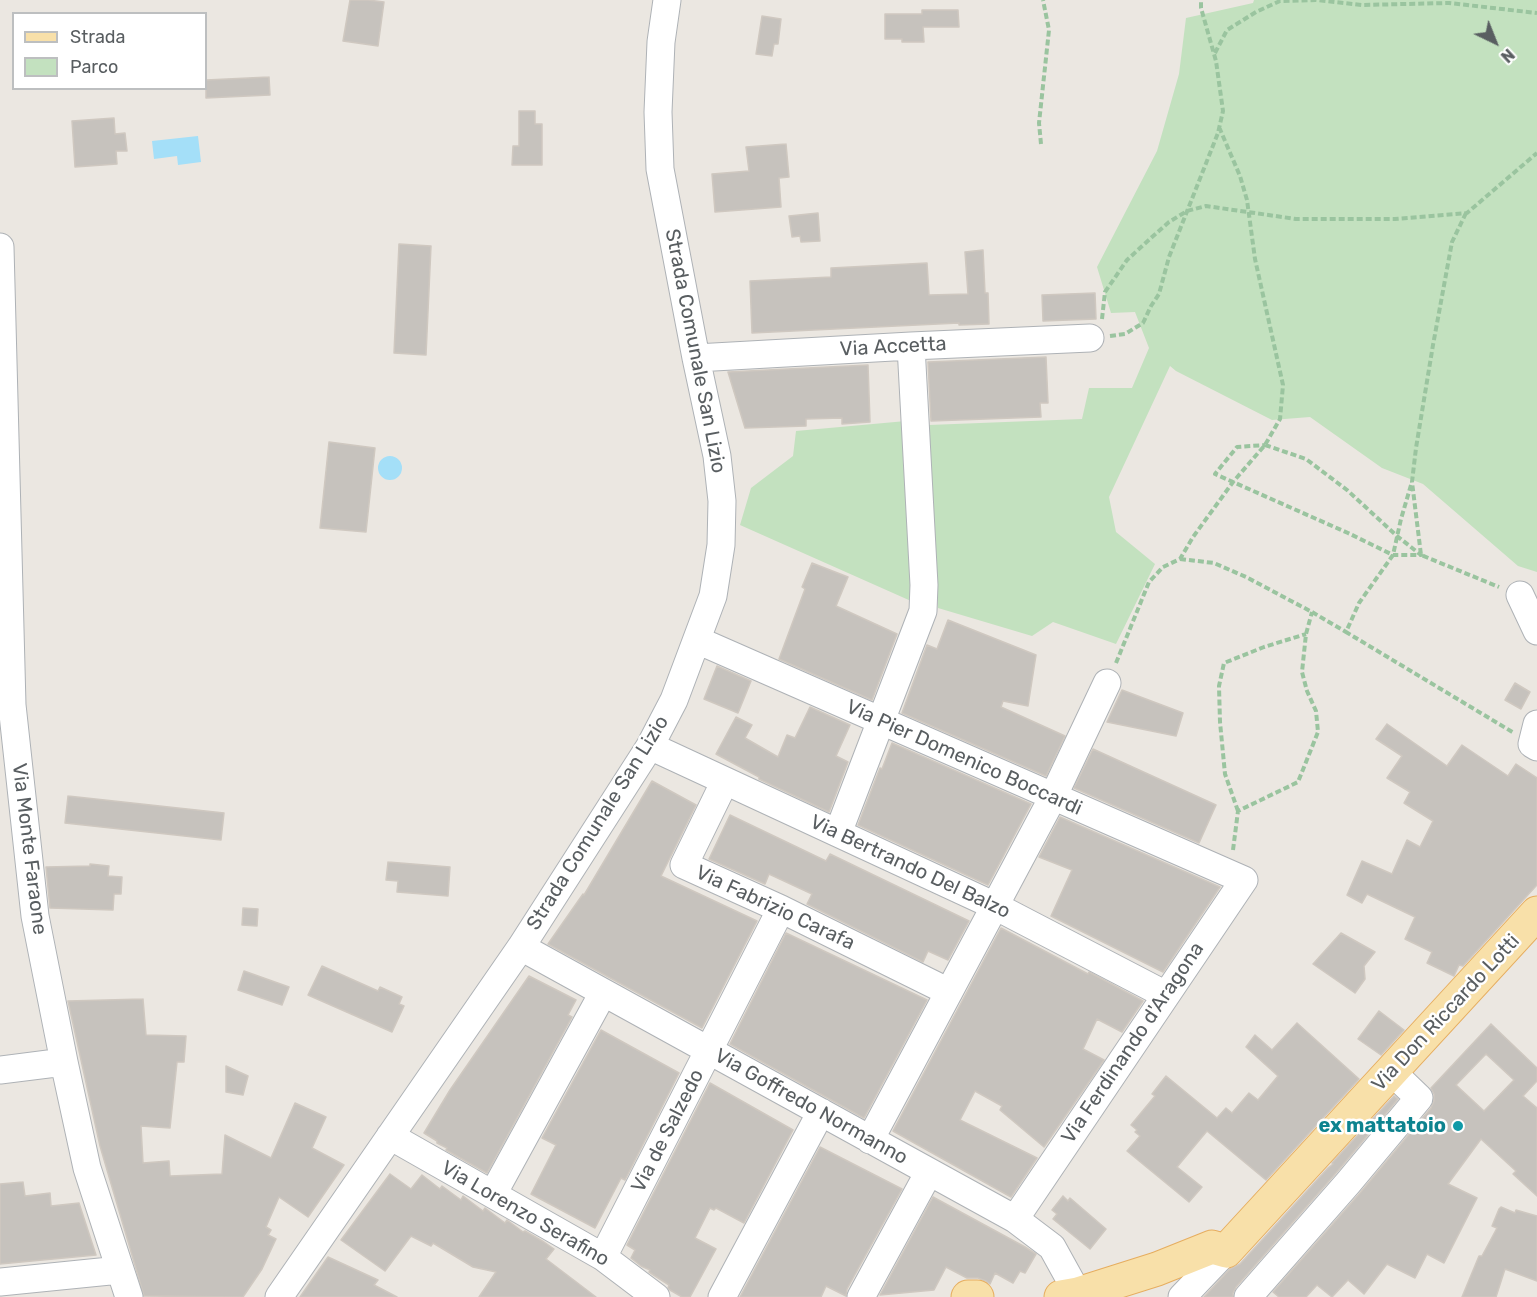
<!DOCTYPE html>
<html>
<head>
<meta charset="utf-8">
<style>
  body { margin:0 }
  #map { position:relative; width:1537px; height:1297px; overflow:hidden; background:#ebe7e1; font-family:Rubik,sans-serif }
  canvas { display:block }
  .legend { position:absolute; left:12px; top:12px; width:195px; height:78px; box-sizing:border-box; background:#fff; border:2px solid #bdbfc0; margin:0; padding:8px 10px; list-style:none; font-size:18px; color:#595e61 }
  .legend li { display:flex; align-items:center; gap:12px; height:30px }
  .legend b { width:30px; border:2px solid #bdbfc0 }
  .north { position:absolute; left:1465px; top:12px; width:60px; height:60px; -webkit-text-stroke:4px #fff; paint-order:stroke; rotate:137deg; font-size:16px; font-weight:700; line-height:24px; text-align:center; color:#595e61 }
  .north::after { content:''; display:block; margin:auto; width:21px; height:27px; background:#595e61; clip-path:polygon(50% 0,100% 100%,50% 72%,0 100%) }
</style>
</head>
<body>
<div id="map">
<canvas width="1537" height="1297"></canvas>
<ul class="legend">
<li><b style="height:8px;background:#f8e0a9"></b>Strada</li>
<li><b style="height:16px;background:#c3e1bf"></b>Parco</li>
</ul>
<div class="north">N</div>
</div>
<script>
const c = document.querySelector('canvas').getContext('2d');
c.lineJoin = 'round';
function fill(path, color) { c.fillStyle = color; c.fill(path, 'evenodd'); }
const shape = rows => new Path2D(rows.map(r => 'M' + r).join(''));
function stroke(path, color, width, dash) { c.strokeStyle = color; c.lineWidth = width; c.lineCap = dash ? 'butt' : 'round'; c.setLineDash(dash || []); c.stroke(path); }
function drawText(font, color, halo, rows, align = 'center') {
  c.font = font + ' Rubik,sans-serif'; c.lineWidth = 5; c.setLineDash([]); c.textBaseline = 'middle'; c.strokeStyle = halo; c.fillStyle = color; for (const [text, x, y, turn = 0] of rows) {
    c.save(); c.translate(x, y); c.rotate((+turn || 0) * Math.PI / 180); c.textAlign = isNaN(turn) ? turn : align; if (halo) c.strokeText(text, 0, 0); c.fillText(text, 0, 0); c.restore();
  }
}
fill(shape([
  [1254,0,1537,0,1537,572,1518,566,1423,484,1382,468,1310,417,1272,420,1176,371,1170,366,1109,497,1116,532,1155,564,1116,644,1053,622,1032,636,938,608,929,425,1082,419,1089,388,1132,388,1149,348,1135,312,1111,313,1097,267,1157,151,1179,74,1186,18,1253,3],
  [906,421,911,601,740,525,751,488,793,456,796,431]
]), '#c3e1bf');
fill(shape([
  [198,136,201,162,178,165,177,156,154,159,152,141],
  '378 468a12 12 0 1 1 24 0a12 12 0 1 1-24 0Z'
]), '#a4dff8');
const building = shape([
  [350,0,368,0,384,2,378,46,343,41,350,0],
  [922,10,958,10,959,27,923,27,924,42,902,42,902,39,885,39,885,14,922,14,922,10],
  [762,16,781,19,778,44,774,44,772,56,756,54,762,16],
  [269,77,270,95,206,98,206,80,269,77],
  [519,111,535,111,535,124,542,124,542,165,512,165,513,146,519,146,519,111],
  [114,118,115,134,125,133,127,151,116,151,117,164,75,167,72,121,114,118],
  [786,144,789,177,779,178,781,207,715,212,712,174,749,171,746,147,786,144],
  [818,213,820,241,801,242,800,236,792,237,789,216,818,213],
  [399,244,431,246,426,355,394,353,399,244],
  [983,250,985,293,988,293,989,324,959,325,959,323,752,333,750,281,831,277,831,268,927,263,929,295,968,294,965,252,983,250],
  [1095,293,1096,319,1043,321,1042,295,1095,293],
  [1046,357,1048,403,1040,403,1041,417,931,421,928,362,1046,357],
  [868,365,870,422,842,424,842,418,806,419,806,426,745,428,728,372,868,365],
  [329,442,375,448,366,532,320,528,329,442],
  [812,563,848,577,836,606,897,634,872,700,779,659,805,589,802,587,812,563],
  [948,620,1036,655,1028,706,1003,701,1001,707,1065,736,1046,776,902,713,927,645,937,649,948,620],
  [717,666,751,681,738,713,704,699,717,666],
  [1515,683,1530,692,1521,709,1505,700,1515,683],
  [1122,690,1183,713,1176,736,1107,722,1122,690],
  [810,707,850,725,836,756,848,762,829,812,759,779,759,777,716,754,736,717,752,725,745,738,778,757,787,735,795,738,810,707],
  [1387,724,1447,766,1462,745,1508,776,1516,764,1537,778,1537,885,1463,966,1459,965,1454,976,1427,963,1432,952,1405,939,1415,917,1367,894,1362,903,1347,895,1362,861,1392,874,1407,840,1420,847,1433,821,1404,803,1410,792,1387,778,1402,756,1376,739,1387,724],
  [892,743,1031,804,988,885,858,825,880,768,882,769,892,743],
  [1093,749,1216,805,1199,843,1074,788,1093,749],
  [652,781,696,805,661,876,757,921,702,1028,548,944,583,894,584,895,652,781],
  [68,796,224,813,221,840,65,823,68,796],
  [730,815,826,861,830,854,969,921,948,960,928,951,923,962,807,904,812,894,769,874,765,884,709,859,730,815],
  [1060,817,1220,887,1163,972,1051,916,1072,870,1039,857,1060,817],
  [388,862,450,867,448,896,397,892,398,881,386,880,388,862],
  [90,864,109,866,108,876,122,877,121,894,114,894,113,910,50,908,46,867,90,866,90,864],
  [243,908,258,909,257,926,242,925,243,908],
  [1001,928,1088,974,1089,972,1143,1001,1122,1032,1097,1019,1083,1049,1104,1060,1044,1147,1000,1110,1002,1106,975,1091,960,1120,1037,1158,1011,1197,893,1131,1001,928],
  [786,933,927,1000,864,1118,730,1044,786,933],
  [1341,933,1375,952,1364,966,1365,979,1355,993,1313,964,1341,933],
  [322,966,378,991,380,987,402,997,399,1004,404,1006,392,1032,308,995,322,966],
  [244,971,289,987,282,1005,238,990,244,971],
  [529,976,576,1000,568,1015,572,1017,487,1173,446,1150,447,1148,437,1143,437,1141,424,1133,450,1090,529,976],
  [143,999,146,1035,186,1036,184,1062,177,1062,170,1128,141,1126,143,1163,169,1161,170,1176,222,1174,225,1135,271,1158,295,1103,326,1117,312,1148,344,1165,308,1217,279,1197,266,1227,271,1230,268,1235,276,1239,262,1269,243,1297,144,1296,100,1146,68,1001,143,999],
  [1379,1011,1404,1030,1381,1055,1358,1039,1379,1011],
  [1297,1023,1359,1079,1266,1180,1207,1131,1177,1167,1202,1187,1189,1202,1127,1151,1140,1136,1135,1132,1137,1130,1131,1125,1155,1096,1152,1094,1166,1076,1217,1118,1226,1108,1232,1113,1249,1093,1258,1100,1278,1076,1246,1047,1255,1035,1272,1050,1297,1023],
  [1491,1024,1537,1068,1537,1081,1523,1096,1537,1108,1537,1196,1513,1174,1516,1171,1481,1139,1448,1184,1477,1198,1444,1263,1427,1254,1415,1278,1387,1264,1364,1294,1348,1280,1332,1297,1317,1285,1306,1297,1279,1297,1273,1292,1360,1193,1431,1108,1434,1101,1434,1094,1431,1088,1491,1024],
  [1486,1054,1514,1080,1484,1111,1456,1085,1486,1054],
  [601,1030,679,1073,625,1180,621,1178,595,1228,531,1194,556,1145,542,1138,601,1030],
  [226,1066,248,1076,243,1095,226,1092,226,1066],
  [710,1083,793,1130,744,1223,716,1208,714,1210,710,1208,695,1238,716,1249,690,1297,682,1297,670,1290,668,1288,669,1285,649,1272,650,1270,641,1266,631,1258,635,1250,627,1245,710,1083],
  [1394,1096,1398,1099,1336,1173,1236,1287,1233,1293,1233,1297,1204,1297,1230,1269,1240,1264,1328,1168,1333,1164,1332,1163,1394,1096],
  [820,1147,902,1189,847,1289,846,1296,826,1286,821,1297,740,1297,820,1147],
  [390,1174,411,1189,422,1175,440,1189,442,1186,461,1200,463,1196,483,1211,485,1208,505,1223,507,1220,523,1232,525,1231,544,1242,554,1249,546,1259,596,1297,479,1297,496,1272,473,1267,433,1243,431,1246,411,1236,385,1271,341,1240,390,1174],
  [23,1182,25,1196,50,1193,51,1206,79,1203,96,1255,0,1264,0,1184,23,1182],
  [1063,1196,1068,1201,1070,1198,1106,1229,1090,1249,1053,1219,1057,1214,1052,1210,1063,1196],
  [933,1197,1025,1247,1036,1254,1025,1273,1020,1271,1013,1283,995,1273,990,1284,986,1281,978,1278,967,1278,946,1267,934,1290,880,1295,933,1197],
  [1501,1207,1515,1213,1516,1210,1537,1216,1537,1281,1505,1269,1496,1297,1462,1297,1479,1256,1482,1256,1497,1228,1492,1226,1499,1209,1501,1207],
  [328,1257,378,1280,374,1285,397,1297,300,1297,328,1257]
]);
fill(building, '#c6c2bd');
stroke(building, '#cfc8c0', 1.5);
const minor = shape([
  [0,247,12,705,35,916,64,1062,87,1168,129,1297],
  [696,358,911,346,1090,338],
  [1520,595,1537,631],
  [697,640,1244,880,1015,1219],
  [1537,724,1532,744,1537,747],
  [650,746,995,906,1166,995],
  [725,781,684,865,781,909,949,992],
  [838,833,923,611,924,585,911,346],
  [521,947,1015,1219,1052,1247,1078,1294],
  [0,1070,64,1062],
  [390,1136,603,1257,656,1297],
  [870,1140,1053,797,1107,683],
  [493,1194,603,993],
  [603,1257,781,909],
  [0,1282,120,1270],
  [279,1297,521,947,650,746,674,700,713,596,721,545,722,501,717,456,696,358,660,169,658,112,661,42,667,0],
  [722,1297,821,1112],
  [861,1297,929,1172],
  [1182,1297,1226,1251],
  [1248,1297,1348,1183,1419,1098,1392,1072]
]);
const major = shape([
  [968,1297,977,1297],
  [1061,1297,1078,1294,1157,1269,1212,1247,1226,1251,1537,913]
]);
stroke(minor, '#aeb2b6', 29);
stroke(major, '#e6ad5f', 35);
stroke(shape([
  [1215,53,1227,30,1256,12,1280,1,1316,0,1362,5,1449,3,1537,13],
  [1041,144,1039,123,1049,30,1043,0],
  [1466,213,1452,242,1433,345,1416,448,1412,482,1421,555,1499,587],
  [1102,319,1105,292,1127,260,1152,237,1169,222,1187,211,1206,206,1296,219,1395,219,1467,213,1537,153],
  [1110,336,1125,334,1143,323,1151,306,1159,294,1169,257,1218,133,1223,111,1216,61,1201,8,1201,0],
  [1265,445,1306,459,1347,490,1397,536,1421,555,1393,555,1348,533,1215,474,1237,447,1265,445],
  [1411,485,1401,519,1393,555,1359,603,1346,632,1514,733],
  [1180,559,1214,563,1246,577,1312,612,1346,632],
  [1116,663,1149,582,1163,567,1180,559,1193,537,1233,482,1265,445,1280,419,1283,385,1255,259,1247,200,1240,176,1219,127],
  [1238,811,1225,774,1220,722,1219,686,1224,663,1264,647,1306,634],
  [1233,850,1238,811,1298,782,1318,732,1316,711,1307,691,1302,672,1306,634,1312,612]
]), '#9ac49f', 4, [6, 3]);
stroke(minor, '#fff', 27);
stroke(major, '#f8e0a9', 33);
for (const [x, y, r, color] of [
  [1458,1126,6,"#0f9aa8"]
]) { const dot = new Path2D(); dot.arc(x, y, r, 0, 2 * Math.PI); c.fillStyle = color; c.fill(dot); stroke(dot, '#fff', 2); }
drawText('20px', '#595e61', '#fff', [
  ["Via Accetta",893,347,-3],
  ["Strada Comunale San Lizio",695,351,79],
  ["Via Pier Domenico Boccardi",964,758,24],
  ["Strada Comunale San Lizio",598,823,-58],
  ["Via Monte Faraone",29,849,83],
  ["Via Bertrando Del Balzo",910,867,25],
  ["Via Fabrizio Carafa",775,908,25],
  ["Via Don Riccardo Lotti",1446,1013,-47],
  ["Via Ferdinando d'Aragona",1133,1043,-56],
  ["Via Goffredo Normanno",811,1107,29],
  ["Via de Salzedo",668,1131,-63],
  ["Via Lorenzo Serafino",525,1214,30]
]);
drawText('bold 20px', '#0d838f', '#fff', [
  ["ex mattatoio",1446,1126]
], 'right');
</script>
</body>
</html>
